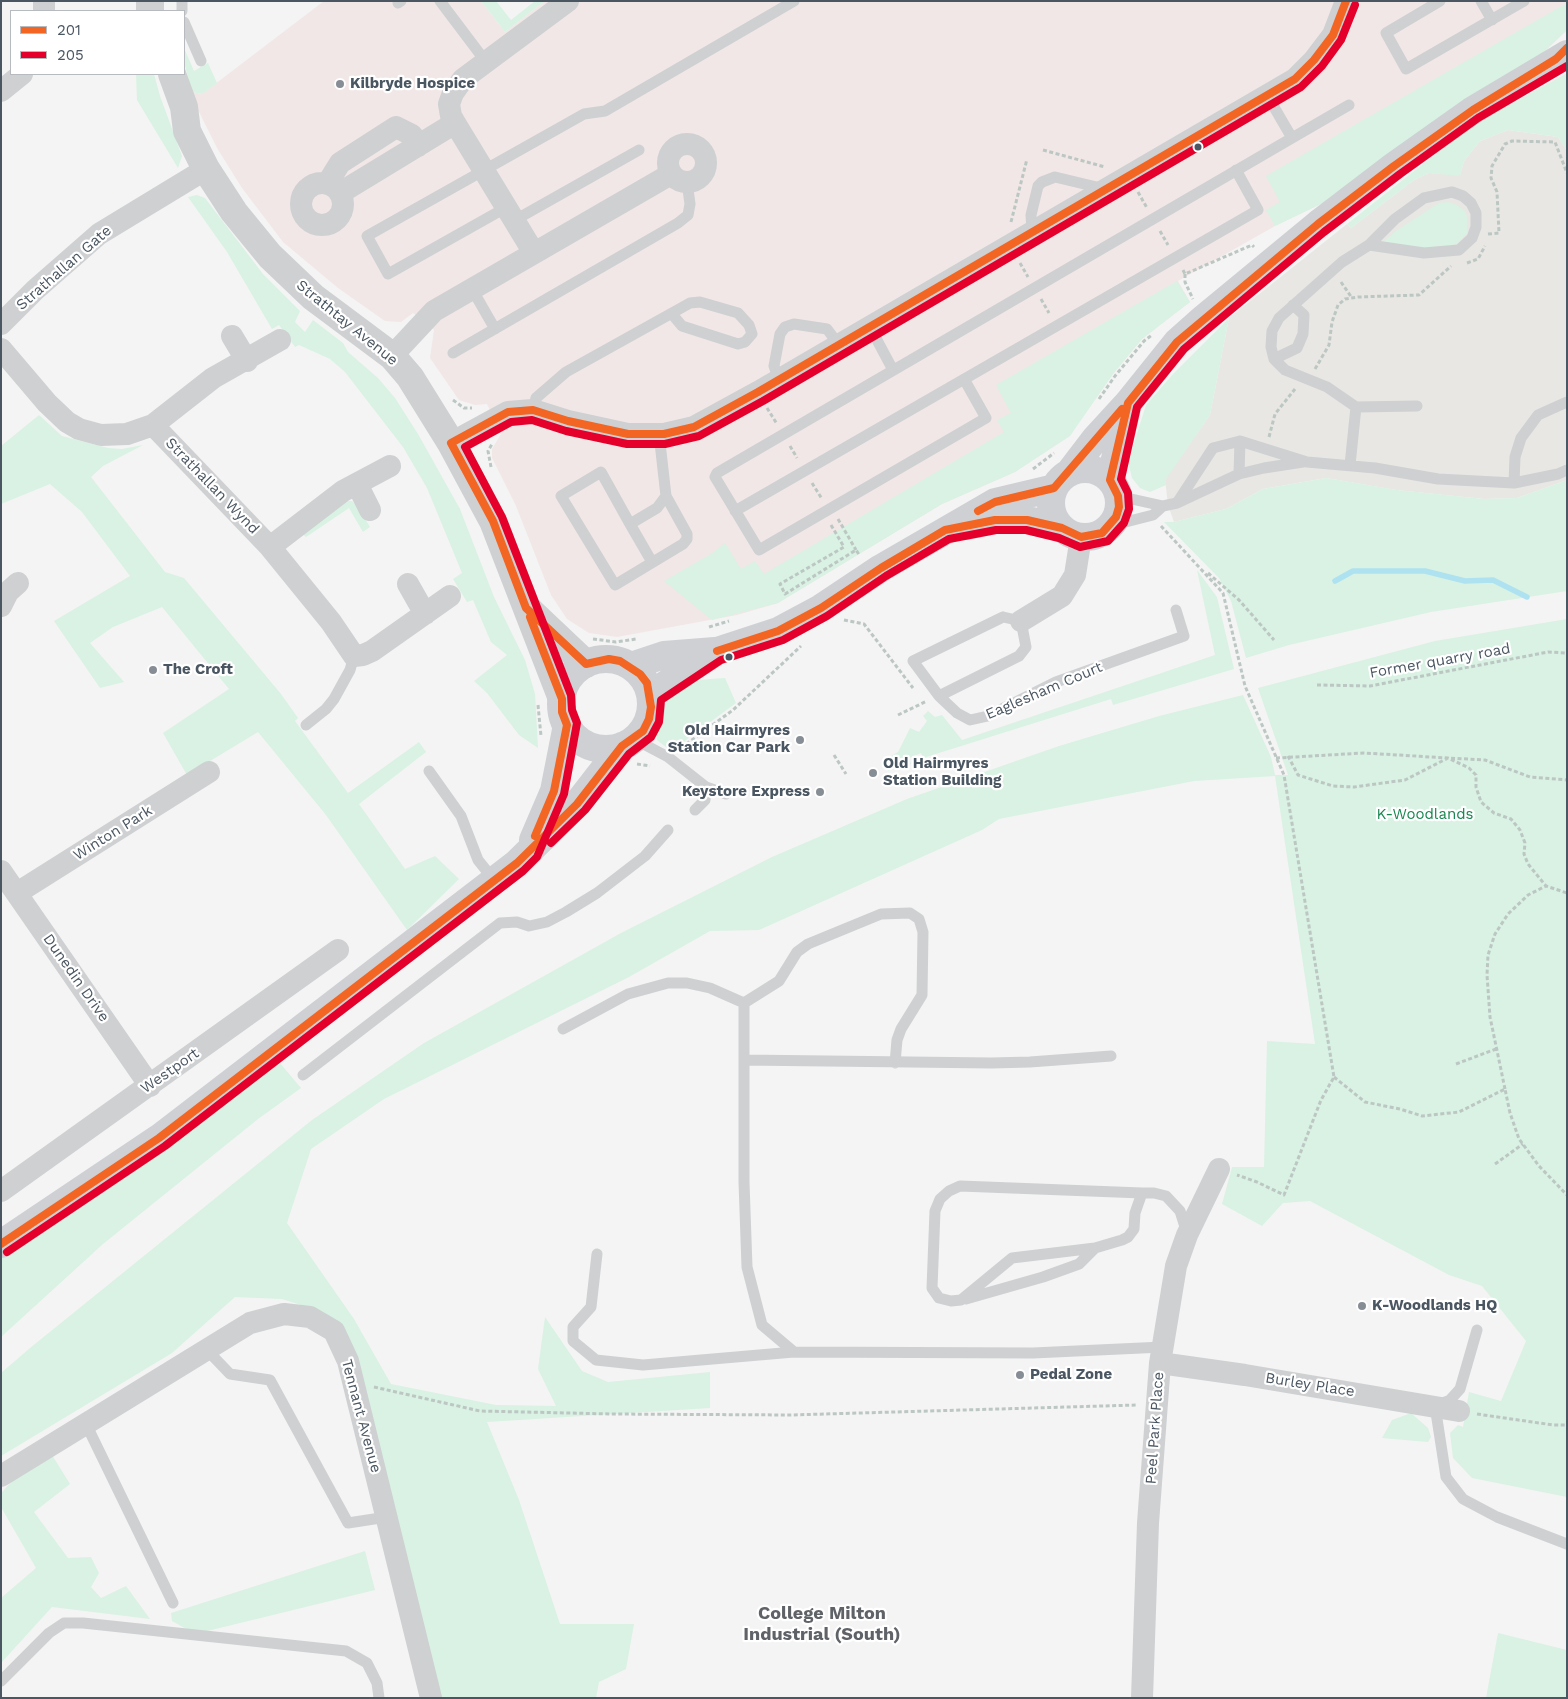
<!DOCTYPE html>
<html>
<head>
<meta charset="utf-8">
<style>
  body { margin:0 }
  #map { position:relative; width:1568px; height:1699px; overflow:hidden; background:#f4f4f4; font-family:"Work Sans",sans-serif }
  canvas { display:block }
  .frame { position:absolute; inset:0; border:2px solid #4a5661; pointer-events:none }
  .legend { position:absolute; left:10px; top:10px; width:175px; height:65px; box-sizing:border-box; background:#fff; border:1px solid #b7bbc0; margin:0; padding:6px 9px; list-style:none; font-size:15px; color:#4a5661 }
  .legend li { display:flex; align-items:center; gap:10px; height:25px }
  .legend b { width:25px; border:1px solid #b7bbc0 }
</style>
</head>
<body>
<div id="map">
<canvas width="1568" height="1699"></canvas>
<div class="frame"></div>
<ul class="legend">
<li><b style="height:6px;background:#f26522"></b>201</li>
<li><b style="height:6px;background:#e4002b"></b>205</li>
</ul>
</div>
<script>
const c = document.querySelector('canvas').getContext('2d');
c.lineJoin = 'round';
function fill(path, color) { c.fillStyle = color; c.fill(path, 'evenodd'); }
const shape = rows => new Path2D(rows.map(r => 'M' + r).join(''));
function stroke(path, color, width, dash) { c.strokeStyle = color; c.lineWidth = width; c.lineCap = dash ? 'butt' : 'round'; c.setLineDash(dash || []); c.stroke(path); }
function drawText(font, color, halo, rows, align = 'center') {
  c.font = font + ' "Work Sans",sans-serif'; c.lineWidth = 4.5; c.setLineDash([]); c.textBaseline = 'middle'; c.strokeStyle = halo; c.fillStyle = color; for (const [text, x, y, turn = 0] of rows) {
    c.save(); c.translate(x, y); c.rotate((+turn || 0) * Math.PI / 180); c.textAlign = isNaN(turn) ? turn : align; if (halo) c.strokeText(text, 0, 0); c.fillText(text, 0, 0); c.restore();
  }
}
fill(shape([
  [1508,130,1558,137,1567,151,1567,480,1517,498,1484,499,1396,490,1326,478,1263,489,1226,509,1174,522,1168,505,1165,479,1210,415,1229,318,1347,224,1351,228,1414,180,1429,173,1460,175,1464,161,1480,141]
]), '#e8e7e3');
fill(shape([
  [324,1,481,1,505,32,545,1,1567,1,1567,30,1544,52,1460,102,1321,204,1275,226,1178,281,1190,302,1142,339,1113,374,1069,436,1015,472,942,504,778,603,737,615,617,637,589,633,567,619,551,595,516,506,492,458,492,449,501,434,487,404,475,405,459,400,430,358,434,330,413,313,401,322,385,321,338,288,283,242,242,188,217,148,196,106,192,92,202,94]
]), '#f1e7e6');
fill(shape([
  [481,1,496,1,511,20,535,1,545,1,505,32],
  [1567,3,1567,30,1544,52,1460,102,1321,204,1275,226,1266,210,1280,202,1266,176],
  [184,48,194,71,208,63,217,83,202,94,192,92,184,62],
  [1567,73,1567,151,1558,137,1508,130,1480,141,1464,161,1460,176,1429,173,1414,180,1351,228,1347,224,1471,126],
  [136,74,154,74,160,96,182,156,178,168,137,100],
  [197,195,205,198,263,274,300,311,295,322,305,332,313,320,343,343,348,352,378,378,395,398,418,434,460,509,494,597,525,660,535,694,538,748,519,735,487,693,474,681,507,655,491,642,473,600,467,602,453,579,462,573,427,488,403,447,345,372,330,359,299,345,295,347,279,325,272,329,227,252,188,197],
  [1448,202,1457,205,1465,211,1467,217,1467,233,1458,243,1443,248,1386,245,1384,241,1396,231,1439,203],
  [1177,281,1190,302,1142,339,1113,374,1070,436,1015,472,942,504,778,603,712,620,664,581,711,554,725,543,741,569,755,561,764,574,1004,432,997,420,1011,413,996,385],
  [1229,318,1210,415,1166,479,1166,485,1150,492,1140,488,1132,478,1128,462,1146,405,1173,374],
  [39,415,62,436,108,448,122,449,143,445,103,466,91,477,165,572,184,578,281,694,298,718,295,721,348,793,419,742,426,752,359,804,405,869,435,856,459,879,407,930,326,815,258,732,187,775,163,733,229,689,162,607,113,627,90,643,124,682,100,688,54,621,130,576,82,512,50,484,1,504,1,446],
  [1326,478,1397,490,1484,499,1517,498,1567,480,1567,591,1431,612,1289,645,1246,658,1231,601,1219,578,1164,522,1174,522,1226,509,1263,489],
  [344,501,352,501,357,505,370,527,363,532,349,508,306,537,301,533],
  [1197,570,1217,597,1234,669,1113,705,1111,699,923,758,921,753,909,758,911,764,888,771,884,760,898,752,910,728,919,732,927,721,923,716,928,711,935,717,942,715,962,740,1215,655],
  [1567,619,1567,1497,1472,1478,1453,1458,1450,1433,1458,1425,1463,1427,1469,1392,1501,1401,1526,1341,1482,1286,1449,1275,1310,1201,1283,1203,1262,1226,1222,1204,1232,1167,1264,1167,1267,1041,1315,1044,1275,776,1194,781,999,819,982,830,759,930,710,931,629,977,384,1099,311,1149,287,1223,354,1319,391,1384,496,1405,556,1406,538,1369,545,1317,582,1371,608,1382,710,1372,710,1408,487,1422,519,1500,560,1624,634,1624,626,1669,599,1682,596,1698,438,1698,345,1333,323,1312,282,1299,235,1297,172,1353,1,1456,1,1373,30,1348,312,1120,424,1043,621,933,772,857,907,799,1059,746,1159,716,1243,695,1271,757,1275,775,1288,775,1258,688,1435,641],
  [725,678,736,703,671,751,657,740,654,730,665,700,683,681],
  [279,1062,301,1088,258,1119,103,1244,1,1337,1,1257],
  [1411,1413,1428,1428,1431,1437,1428,1442,1382,1438,1392,1420],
  [52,1455,70,1484,34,1512,68,1558,91,1557,99,1573,91,1587,101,1598,126,1586,150,1619,52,1607,1,1663,1,1598,36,1568,1,1507,1,1493,14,1479],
  [365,1551,375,1590,195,1634,172,1621,171,1613],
  [1498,1633,1567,1650,1567,1698,1486,1698]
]), '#d9f2e3');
stroke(shape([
  [1335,581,1353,571,1425,571,1465,581,1493,580,1527,597]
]), '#aee2f0', 5.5);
stroke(shape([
  [1043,150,1105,167],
  [1138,192,1147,208],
  [1011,222,1027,159],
  [1160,231,1168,245],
  [1488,234,1499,233,1497,192,1491,178,1492,166,1505,144,1512,141,1555,142,1567,173],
  [1020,263,1028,277],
  [1467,263,1478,259,1485,246],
  [1183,270,1185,274,1252,245,1254,247],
  [1185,274,1185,282,1193,299],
  [1341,282,1352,298],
  [1041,299,1049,313],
  [1315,369,1329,345,1332,322,1338,305,1345,299,1358,297,1419,295,1451,266],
  [1099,399,1115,376,1144,341,1152,335],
  [453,400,464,408,472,408],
  [767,408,777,424],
  [1269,437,1275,414,1295,389],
  [790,446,797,458],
  [491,467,488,451,492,444],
  [1033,469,1054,453],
  [812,483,822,499],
  [838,519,856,550],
  [831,525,844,547,780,584,785,594,856,550,860,556],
  [1161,526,1223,593,1245,686,1284,775,1334,1077,1321,1100,1284,1195,1257,1182,1237,1175],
  [1208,573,1239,600,1274,640],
  [844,620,864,624,913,688],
  [709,627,729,621],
  [593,639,616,642,636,639],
  [1317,685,1370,686,1548,652,1567,653],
  [538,705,541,736],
  [898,715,927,701],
  [681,748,733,710,801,646],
  [834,755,846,774],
  [1288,756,1298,775,1333,786,1354,787,1405,780,1448,758,1485,760,1530,777,1567,780],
  [1276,758,1364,753,1448,758,1469,768,1476,775,1476,787,1481,802,1494,813,1511,819,1520,830,1525,843,1524,854,1528,864,1546,886],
  [637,764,650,766],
  [1456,1064,1496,1049],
  [1334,1077,1365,1102,1400,1109,1422,1116,1459,1112,1505,1089,1510,1113,1519,1139,1539,1166,1567,1195],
  [1505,1089,1490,1017,1487,975,1488,955,1495,934,1508,914,1528,895,1546,886,1567,893],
  [1495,1164,1523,1144],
  [374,1387,480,1411,612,1414,791,1415,1137,1405],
  [1477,1414,1553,1425,1567,1425]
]), '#bcc7c4', 3, [4, 2.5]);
stroke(shape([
  [182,1,182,11],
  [440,1,486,62],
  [1440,1,1386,33,1406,69,1524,1],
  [1481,1,1492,20],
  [398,3,401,1],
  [184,22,201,61],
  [1292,138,1349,105],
  [507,207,388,274,367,236,584,114,605,111,794,1],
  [515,220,639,150],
  [1032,232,1031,215,1038,186,1042,182,1055,177,1105,189],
  [472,289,495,329],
  [870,327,893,370],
  [453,353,678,223,688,215,690,204,687,182],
  [1274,359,1297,348,1303,334,1304,315,1293,305],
  [964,379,986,418,759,550,715,477,717,473,1292,138,1267,95],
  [779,380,774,366,780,334,785,327,794,324,827,329,839,345],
  [1356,407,1327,387,1285,370,1274,359,1271,347,1272,331,1279,318,1342,262,1369,245,1395,219,1424,198,1452,192,1463,196,1471,203,1476,213,1476,227,1472,238,1459,250,1424,253,1369,245],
  [533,410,536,398,566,372,690,303,700,302,738,313,749,325,752,334,745,342,738,344,682,326,672,314],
  [659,434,666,496],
  [1350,465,1356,407,1417,406],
  [1239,474,1240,441],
  [1514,483,1515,457,1521,438,1538,415,1567,402],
  [1177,503,1213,448,1240,441,1307,462,1375,468,1438,479,1514,483,1558,474,1567,470],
  [1163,506,1177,503,1239,474,1264,468,1303,462],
  [735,511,1258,210,1236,170],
  [630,524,657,508,666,496,687,534,687,539,683,544,615,585,561,496,601,472,630,524,652,562],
  [1110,526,1153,515,1163,506,1118,496],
  [1003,617,1021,621,1026,647,1019,656,939,696,913,661,1003,617],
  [939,696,957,713,970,720,988,716,1056,682,1184,636,1176,610],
  [306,725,326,709,334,699,350,670,354,656],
  [634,739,668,757,706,787,726,794],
  [429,771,461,816,478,860,494,880],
  [695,810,705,800,706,787],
  [744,1003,779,981,797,952,808,944,881,914,910,913,919,919,923,932,922,995,901,1029,897,1040,895,1063],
  [744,1003,744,1060],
  [563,1029,628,994,668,983,687,983,710,988,744,1003],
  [1111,1056,1030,1062,992,1063,744,1060,744,1182,747,1267,762,1325,794,1352,1033,1353,1163,1347],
  [303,1075,500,923,517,922,529,926,547,922,566,912,597,893,645,856,668,830],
  [1142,1193,960,1186,949,1191,940,1199,935,1211,932,1288,939,1298,951,1301,961,1300,1012,1258,1095,1248,1122,1240,1128,1237,1134,1229,1135,1213,1142,1193,1154,1193,1166,1196,1180,1211,1187,1233],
  [597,1254,591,1307,573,1327,573,1341,596,1360,643,1365,794,1352],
  [966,1299,1043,1277,1079,1264,1095,1248],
  [1477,1330,1460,1389,1450,1400,1435,1406,1446,1477,1463,1499,1497,1517,1567,1544],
  [207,1350,230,1374,270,1380,348,1523,387,1517],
  [86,1424,173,1603],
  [1,1681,49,1633,64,1623,83,1623,346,1651,367,1663,377,1683,379,1698]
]), '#ced0d2', 11);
stroke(shape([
  [44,11,44,1],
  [1,91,22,74],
  '668 163a19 19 0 1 1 38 0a19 19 0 1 1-38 0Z',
  '301 204a21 21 0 1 1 42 0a21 21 0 1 1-42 0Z',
  [327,184,340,163,396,127,412,135,418,146],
  [340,193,455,123],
  [534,253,455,123,451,116,449,104,453,93,463,79,568,1],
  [1,324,35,290,99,234,206,169],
  [232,336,247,361],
  [1,349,47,403,67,422,79,429,101,435,127,434,153,425,270,547,331,622,354,656,363,655,372,651,450,596],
  [392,356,434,311,671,174],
  [153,425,213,378,280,340],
  [451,443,508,412,533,410,568,421,628,434,664,434,694,427,758,392,1295,79,1314,60,1333,35,1346,1],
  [357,484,370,510],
  [270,547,343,491,390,466],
  [408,584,425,614],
  [1,606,8,592,18,583],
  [1021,621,1062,596,1075,575,1081,537],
  [1,871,150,1086],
  [17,893,209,772],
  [1,1191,338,950],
  [1160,1363,1245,1375,1459,1411],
  [1,1476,250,1323,284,1314,310,1317,334,1331,348,1361,431,1698],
  [1142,1698,1148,1523,1160,1363,1176,1266,1187,1235,1219,1169]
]), '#ced0d2', 22);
stroke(shape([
  [150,11,150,1],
  [172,74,184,107,187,131,206,169,234,212,270,256,313,297,392,356,410,377,451,443,493,521,562,699],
  [531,612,586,664]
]), '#ced0d2', 28);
stroke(shape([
  '1051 503a34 34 0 1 1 68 0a34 34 0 1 1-68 0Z',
  [1069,473,1095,439,1128,403,1177,342,1204,318,1318,224,1394,166,1473,110,1567,54],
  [1110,480,1128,404],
  [966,526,995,520,1027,520,1062,528],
  '561 704a45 45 0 1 1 90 0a45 45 0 1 1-90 0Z',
  [631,666,664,655,715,651],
  [651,694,717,651,778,631,821,608,881,568,995,502,1054,488],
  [533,840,554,791,567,725],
  [1,1244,159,1138,517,863,577,804,622,746]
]), '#ced0d4', 28);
stroke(shape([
  [451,443,508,412,533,410,568,421,628,434,664,434,694,427,758,392,1295,79,1314,60,1333,35,1346,1],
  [978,511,995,502,1054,488,1122,409],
  [530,617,562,699,562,712,567,725,554,791,535,836],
  [717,651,778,631,821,608,881,568,945,530,995,520,1027,520,1062,528,1081,537,1102,533,1116,517,1119,507,1118,496,1110,480,1128,403,1177,342,1318,224,1394,166,1473,110,1556,59,1567,48],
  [1,1244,159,1138,517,863,577,804,622,746,643,731,649,719,651,707,647,683,640,674,620,661,609,659,586,664,526,608,493,521,451,443]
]), '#f26522', 8);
stroke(shape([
  [551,843,585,810,629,754,651,737,659,722,661,700,721,660,783,640,827,616,886,576,949,539,996,530,1026,530,1059,538,1080,547,1108,541,1124,523,1129,509,1128,493,1121,479,1137,407,1184,349,1324,232,1400,174,1478,118,1567,66],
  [7,1252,165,1146,523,871,537,857,564,794,577,723,572,710,571,695,502,517,465,447,511,422,532,420,566,431,627,444,665,444,699,436,763,401,1301,87,1322,66,1341,40,1355,5]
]), '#e4002b', 8);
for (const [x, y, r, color] of [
  [340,84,5,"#868d94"],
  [1198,147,4.5,"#4a5661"],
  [729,657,4.5,"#4a5661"],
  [153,670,5,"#868d94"],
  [800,740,5,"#868d94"],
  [873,773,5,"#868d94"],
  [820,792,5,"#868d94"],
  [1362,1306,5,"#868d94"],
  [1020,1375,5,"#868d94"]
]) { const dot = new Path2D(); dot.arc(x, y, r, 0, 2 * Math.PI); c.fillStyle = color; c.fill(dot); stroke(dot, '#fff', 2); }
drawText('bold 15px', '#4a5661', '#fff', [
  ["Kilbryde Hospice",350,84],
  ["The Croft",163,670],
  ["Old Hairmyres",790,731,"right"],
  ["Station Car Park",790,748,"right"],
  ["Old Hairmyres",883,764],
  ["Station Building",883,781],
  ["Keystore Express",810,792,"right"],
  ["K-Woodlands HQ",1372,1306],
  ["Pedal Zone",1030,1375]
], 'left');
drawText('15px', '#4a5661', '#fff', [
  ["Strathallan Gate",64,268,-41],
  ["Strathtay Avenue",347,323,39],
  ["Strathallan Wynd",212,486,46],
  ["Former quarry road",1440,661,-10],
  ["Eaglesham Court",1044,691,-23],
  ["Winton Park",113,833,-32],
  ["Dunedin Drive",76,978,55],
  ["Westport",170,1071,-35],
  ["Burley Place",1310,1385,9],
  ["Tennant Avenue",361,1416,75],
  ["Peel Park Place",1155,1428,-86]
]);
drawText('15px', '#17864f', '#fff', [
  ["K-Woodlands",1425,815]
]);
drawText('bold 18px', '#5f6368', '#fff', [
  ["College Milton",822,1614],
  ["Industrial (South)",822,1635]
]);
</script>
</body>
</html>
